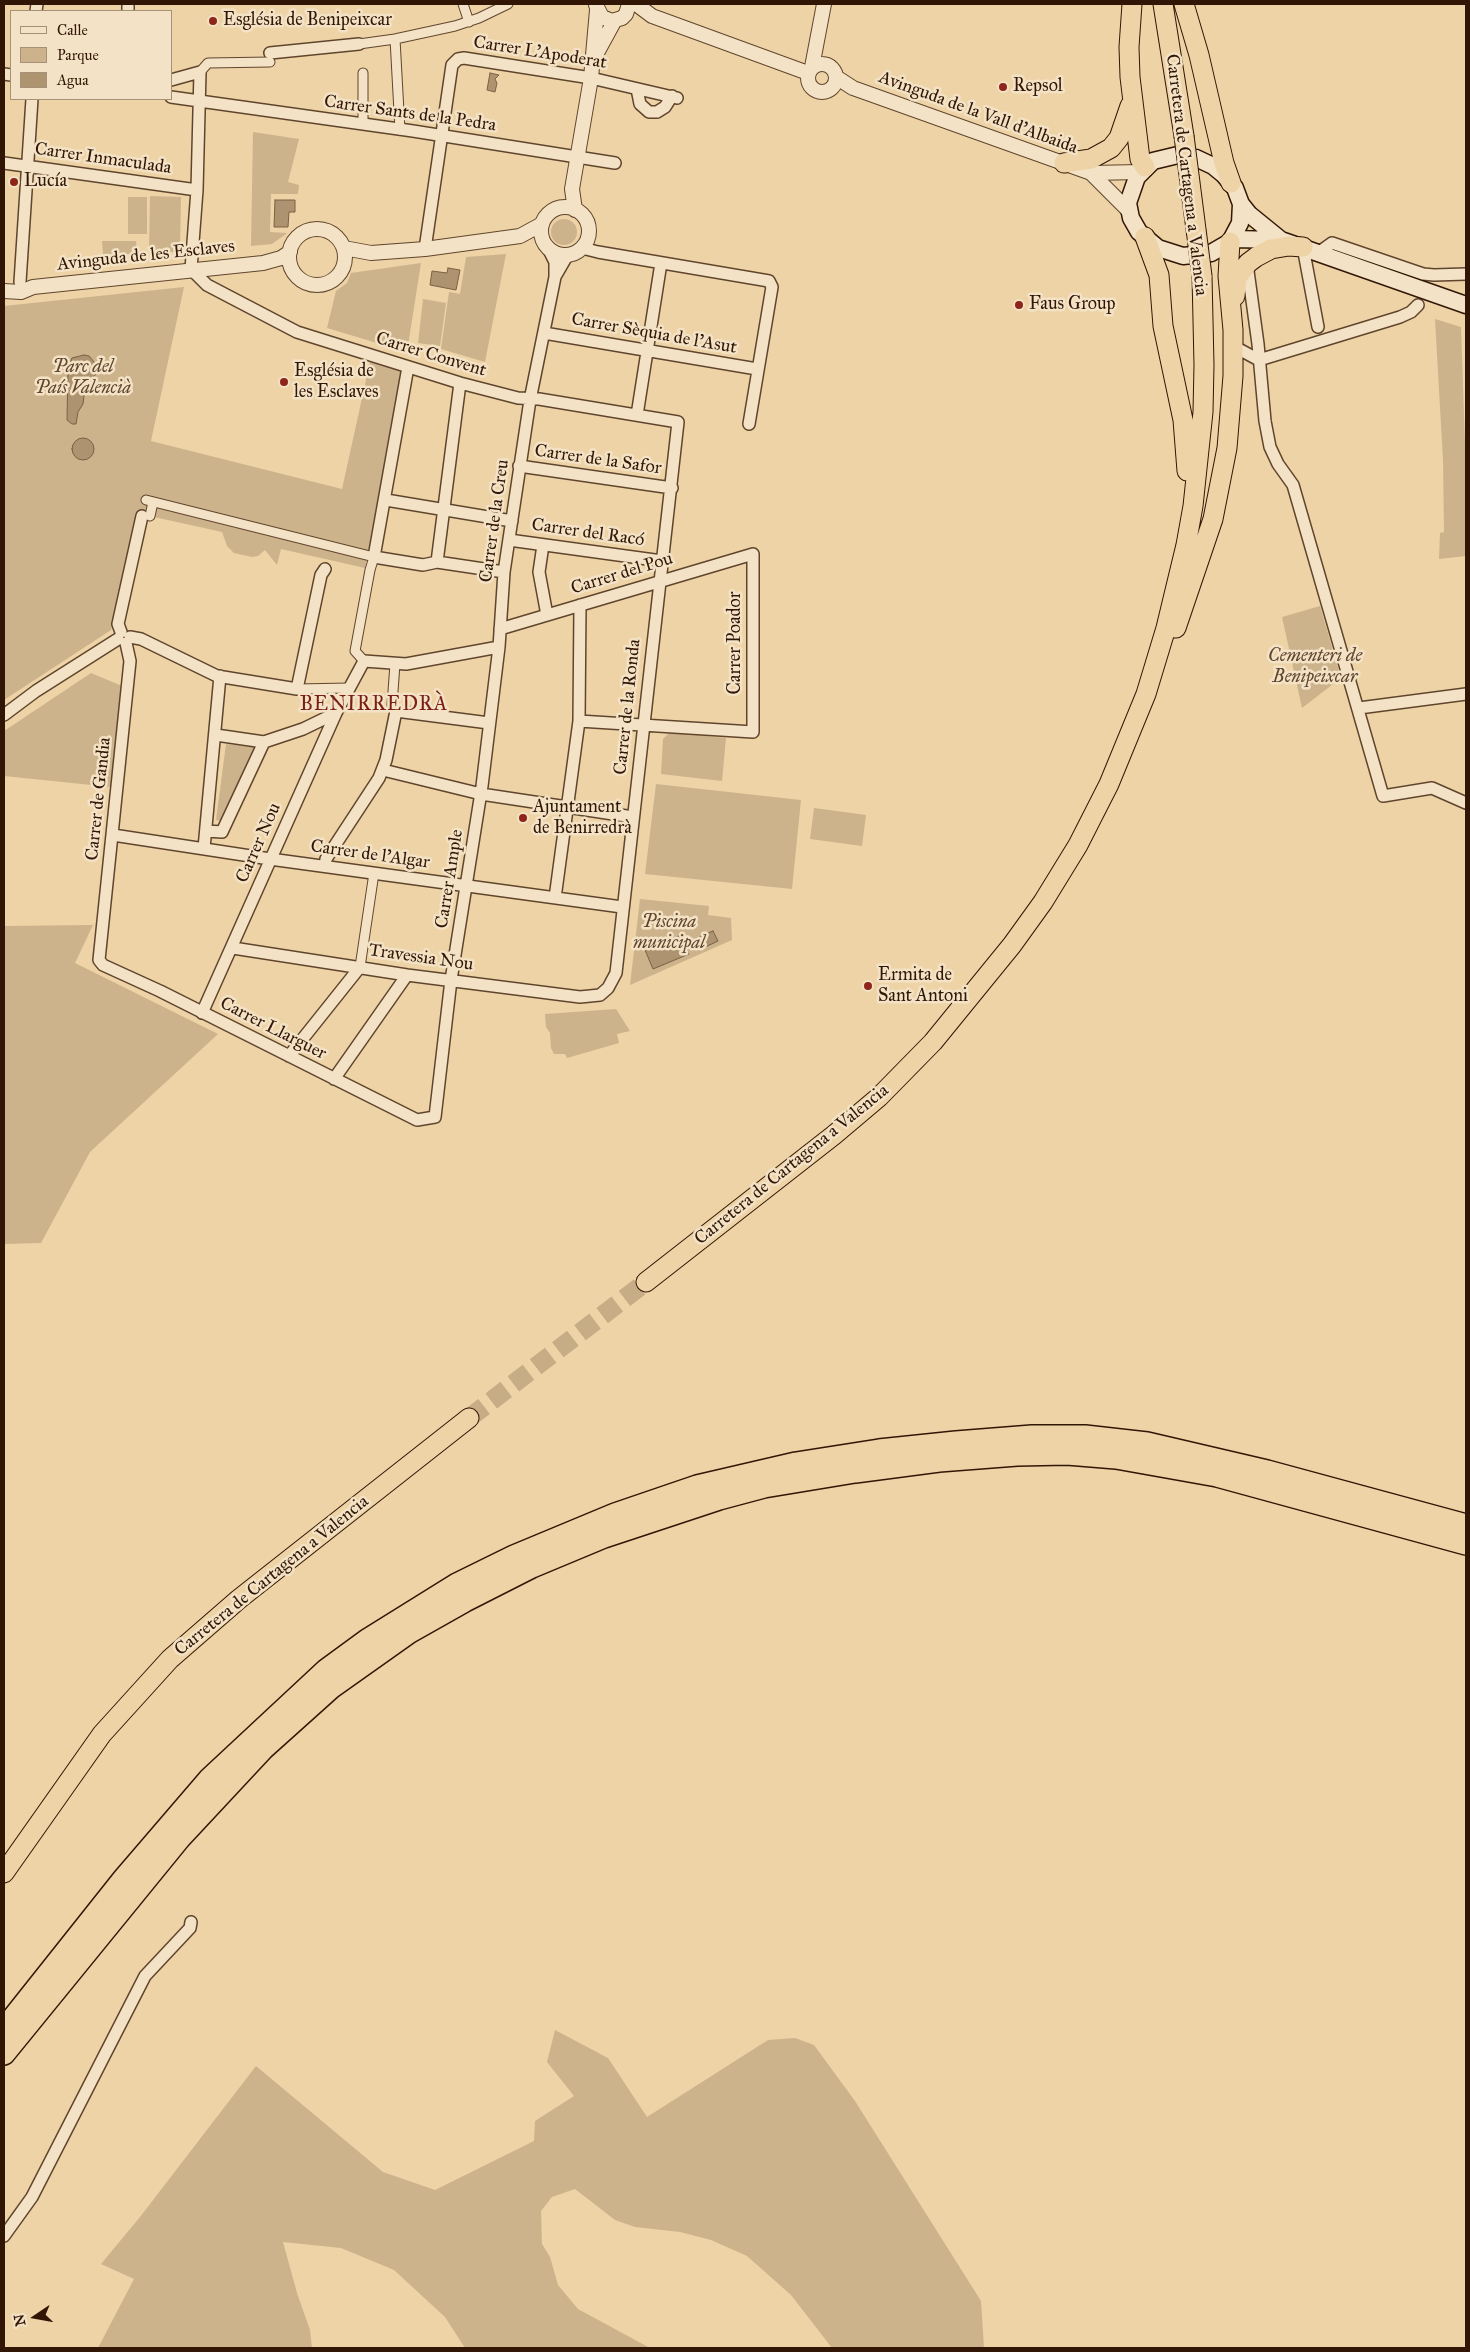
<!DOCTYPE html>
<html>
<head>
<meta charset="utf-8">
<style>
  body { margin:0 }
  #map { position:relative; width:1470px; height:2352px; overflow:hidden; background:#edd3a6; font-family:"IM FELL Great Primer",serif }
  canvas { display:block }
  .frame { position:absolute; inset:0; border:5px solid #311605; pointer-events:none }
  .legend { position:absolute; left:10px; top:10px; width:162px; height:90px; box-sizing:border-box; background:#f3e2c5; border:1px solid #a59078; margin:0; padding:6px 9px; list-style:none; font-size:15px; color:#311605 }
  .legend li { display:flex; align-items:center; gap:10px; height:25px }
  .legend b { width:25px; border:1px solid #a59078 }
  .north { position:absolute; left:10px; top:2292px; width:50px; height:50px; -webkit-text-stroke:4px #f3e2c5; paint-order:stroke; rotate:258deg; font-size:14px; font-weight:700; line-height:20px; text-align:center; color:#311605 }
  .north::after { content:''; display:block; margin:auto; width:18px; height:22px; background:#311605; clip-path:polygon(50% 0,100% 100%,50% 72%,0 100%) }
</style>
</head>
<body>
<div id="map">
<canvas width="1470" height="2352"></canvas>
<div class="frame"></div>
<ul class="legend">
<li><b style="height:6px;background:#f3e2c5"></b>Calle</li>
<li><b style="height:14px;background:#cdb38b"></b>Parque</li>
<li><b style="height:14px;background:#ad936f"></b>Agua</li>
</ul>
<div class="north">N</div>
</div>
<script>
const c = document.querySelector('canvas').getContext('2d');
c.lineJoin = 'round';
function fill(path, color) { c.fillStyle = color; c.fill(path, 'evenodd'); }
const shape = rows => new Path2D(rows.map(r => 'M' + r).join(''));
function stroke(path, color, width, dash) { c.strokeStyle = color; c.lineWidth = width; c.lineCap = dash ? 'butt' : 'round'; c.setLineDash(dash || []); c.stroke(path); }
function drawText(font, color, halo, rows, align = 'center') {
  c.font = font + ' "IM FELL Great Primer",serif'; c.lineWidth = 5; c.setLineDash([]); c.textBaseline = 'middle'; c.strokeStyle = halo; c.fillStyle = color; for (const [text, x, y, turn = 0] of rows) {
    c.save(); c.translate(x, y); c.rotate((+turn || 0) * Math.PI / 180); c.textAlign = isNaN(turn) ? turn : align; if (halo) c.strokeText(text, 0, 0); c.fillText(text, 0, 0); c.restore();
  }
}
fill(shape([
  [253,132,299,139,288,182,299,185,298,194,271,194,270,232,287,233,286,234,272,244,251,246],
  [150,196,181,197,180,252,149,252],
  [128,197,147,197,147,234,128,234],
  '551 232a13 13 0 1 1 26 0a13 13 0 1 1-26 0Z',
  [102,241,136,241,137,254,103,254],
  [506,254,485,362,441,349,449,292,460,294,466,257],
  [421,263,407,352,327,328,336,291,347,283,351,273],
  [184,287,151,441,342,489,370,362,403,372,365,568,281,549,277,565,265,550,258,556,252,557,234,553,227,546,222,532,136,513,111,630,4,700,4,306],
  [423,299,446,303,440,346,418,343],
  [1435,319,1461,327,1466,472,1466,556,1439,559,1440,533,1444,532,1443,460],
  [1320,606,1341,678,1302,708,1282,617],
  [91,673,122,686,111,787,4,776,4,731],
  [670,732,726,738,722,781,661,774,663,739],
  [226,744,254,747,221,821,216,820],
  [656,784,801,800,792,889,645,874],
  [814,808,866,815,862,846,810,839],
  [640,899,709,906,708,915,731,918,732,940,630,985],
  [93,925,75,963,218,1034,90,1152,41,1243,4,1244,4,926],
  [616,1009,630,1031,617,1034,619,1043,567,1058,565,1054,554,1054,551,1048,550,1033,546,1027,545,1014],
  [555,2030,608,2058,647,2117,768,2040,795,2038,814,2045,855,2101,981,2301,984,2348,832,2348,791,2295,747,2256,711,2240,680,2232,635,2227,615,2220,575,2189,552,2197,541,2211,542,2244,550,2257,558,2285,578,2309,650,2348,465,2348,445,2317,394,2270,341,2248,283,2242,297,2293,310,2330,312,2348,98,2348,134,2279,101,2264,140,2217,256,2066,383,2172,435,2190,534,2141,535,2121,574,2096,547,2062]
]), '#cdb38b');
const water = shape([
  [490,73,499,75,495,79,497,83,495,92,487,90,490,73],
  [275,200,295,200,295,212,289,212,288,227,274,227,275,200],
  [448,268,460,270,456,290,430,285,432,271,447,273,448,268],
  [84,355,89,356,94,362,96,374,85,387,83,404,78,412,76,424,72,424,67,420,68,367,72,358,84,355],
  '72 449a11 11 0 1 1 22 0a11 11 0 1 1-22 0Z',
  [713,931,718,941,699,950,694,939,713,931],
  [681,935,689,954,653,969,645,950,681,935]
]);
fill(water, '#ad936f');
stroke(water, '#7b6145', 1);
stroke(shape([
  [469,1418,646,1282]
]), '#c7ad86', 19, [19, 9]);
const pedestrian = shape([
  [463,4,469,22],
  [395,39,400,130],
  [359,44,395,39,455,26,479,18,508,4],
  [200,72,208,63,270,62],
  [363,73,363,124],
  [146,500,374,557,370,570,355,651,364,661],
  [150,516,153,502],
  [395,664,392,705,396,711],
  [297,689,349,688],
  [360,967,374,873]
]);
const minor = shape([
  [36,11,37,4],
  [128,11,128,4],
  [270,53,359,44],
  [4,74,11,75],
  [171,80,200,72,197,190,191,269,207,285,297,332,460,383,518,398,539,399,678,422,616,973,608,988,600,995,580,997,407,975,233,948],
  [637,89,640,104,649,112,657,112,665,107,672,96],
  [171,97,413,131,615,163],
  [4,163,197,190],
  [1303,247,1318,327],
  [582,248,598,252,769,281,772,287,749,424],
  [425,249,452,65,458,59,464,58,591,78,677,98],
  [1318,253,1332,243,1423,274,1434,275,1466,274],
  [1248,271,1258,344,1265,421,1270,447,1278,464,1293,485,1383,796,1432,788,1466,803],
  [556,275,567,256],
  [20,282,32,99],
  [544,333,757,369],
  [1233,346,1259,360],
  [1259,360,1400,317,1411,312,1418,305],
  [408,367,374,557,423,565,437,562,504,572],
  [637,415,661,263],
  [519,466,672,488],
  [386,500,512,521],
  [509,540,662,561],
  [543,545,539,572,547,615],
  [437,562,460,383],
  [500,629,753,554,753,732,579,721],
  [121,632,118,624,142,516],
  [130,637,141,639,217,676,297,689,321,575,325,569],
  [126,643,130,661,99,960,103,965,160,991,417,1120,435,1117,451,980,482,786,499,647,504,572,530,400,555,277,555,262,549,250],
  [1359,708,1466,694],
  [4,715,36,691,118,639],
  [264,742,303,729,336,713],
  [383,770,481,794,633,817],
  [207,831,222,832,264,742,216,735],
  [113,835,270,859,622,907],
  [204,848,220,676],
  [325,866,326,859,379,778,386,760,396,711,489,723],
  [555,898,579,721,580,605],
  [202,1013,336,713,364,661,406,664,499,647],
  [289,1056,360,967],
  [334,1079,407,975],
  [4,2236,32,2197,145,1976,190,1928,191,1922]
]);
const tertiary = shape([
  [636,4,652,16,808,73],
  [596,5,602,17,612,21,622,18,626,14,629,4],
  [597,53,615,20],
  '808 78a14 14 0 1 1 28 0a14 14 0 1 1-28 0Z',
  [812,67,824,4],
  [836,77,853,88,1091,173,1140,172],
  [1091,173,1129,211],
  '541 231a24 24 0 1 1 48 0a24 24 0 1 1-48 0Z',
  [575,210,572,189,591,78,597,10],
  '289 257a28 28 0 1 1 56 0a28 28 0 1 1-56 0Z',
  [344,248,371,253,425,249,520,236,542,224],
  [4,291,21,292,33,287,263,263,281,258,290,252]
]);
const secondary = shape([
  [1241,204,1240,223,1230,242,1211,253,1183,256,1158,248,1139,232,1131,218,1128,203,1137,177,1153,161,1178,155,1196,158,1213,166,1224,175,1235,188,1241,204,1249,214,1281,240],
  [1233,239,1281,240,1466,305]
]);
const trunk = shape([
  [1132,4,1129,47,1130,77,1140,159,1145,167],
  [1163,4,1184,136],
  [1184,4,1199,55,1224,163,1231,183],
  [1064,163,1091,159,1111,148,1119,138,1130,106],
  [1145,237,1159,275,1163,326,1183,420,1187,471],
  [1235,296,1237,278,1248,263,1256,257,1271,249,1289,246,1303,247],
  [1176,628,1213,519,1227,448,1233,376,1233,330,1228,276,1230,242],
  [646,1282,834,1135,879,1097,933,1042,1012,945,1043,902,1078,845,1109,784,1146,694,1166,628,1186,545,1193,506,1203,412,1204,365,1202,276],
  [4,1873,102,1734,170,1659,239,1599,469,1418]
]);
const motorway = shape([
  [4,2029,124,1878,209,1779,326,1670,367,1640,457,1584,514,1556,615,1514,697,1486,796,1463,879,1450,956,1442,1032,1436,1085,1436,1147,1443,1267,1471,1466,1525],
  [4,2054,180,1838,263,1749,331,1688,410,1632,465,1601,532,1567,604,1537,719,1499,764,1487,855,1472,939,1461,1017,1455,1067,1454,1116,1458,1217,1476,1466,1544]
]);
stroke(pedestrian, '#60452d', 11);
stroke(minor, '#60452d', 14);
stroke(tertiary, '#60452d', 16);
stroke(secondary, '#311605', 19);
stroke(trunk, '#311605', 21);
stroke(motorway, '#311605', 24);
stroke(pedestrian, '#f3e2c5', 9);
stroke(minor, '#f3e2c5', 11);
stroke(tertiary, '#f3e2c5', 14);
stroke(secondary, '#f3e2c5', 16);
stroke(trunk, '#edd3a6', 19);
stroke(motorway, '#edd3a6', 21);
const trunkBridge = shape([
  [1184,136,1202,276]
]);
stroke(trunkBridge, '#311605', 21, []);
stroke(trunkBridge, '#edd3a6', 19);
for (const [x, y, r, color] of [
  [213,21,5,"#8f2418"],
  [1003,87,5,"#8f2418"],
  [14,182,5,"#8f2418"],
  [1019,305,5,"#8f2418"],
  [284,382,5,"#8f2418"],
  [523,818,5,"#8f2418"],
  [868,986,5,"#8f2418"]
]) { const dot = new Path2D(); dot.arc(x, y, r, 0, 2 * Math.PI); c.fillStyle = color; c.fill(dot); stroke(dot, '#f3e2c5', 2); }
drawText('18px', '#311605', '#f3e2c5', [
  ["Església de Benipeixcar",223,21],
  ["Repsol",1013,87],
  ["Lucía",24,182],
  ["Faus Group",1029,305],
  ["Església de",294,372],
  ["les Esclaves",294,393],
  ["Ajuntament",533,808],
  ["de Benirredrà",533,829],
  ["Ermita de",878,976],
  ["Sant Antoni",878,997]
], 'left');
drawText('18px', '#311605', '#f3e2c5', [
  ["Carrer L'Apoderat",540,53,9],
  ["Avinguda de la Vall d'Albaida",978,113,20],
  ["Carrer Sants de la Pedra",410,114,8],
  ["Carrer Inmaculada",103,159,8],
  ["Carretera de Cartagena a Valencia",1186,175,83],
  ["Avinguda de les Esclaves",146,256,-6],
  ["Carrer Sèquia de l'Asut",654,334,10],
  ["Carrer Convent",431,355,17],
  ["Carrer de la Safor",598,460,8],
  ["Carrer de la Creu",495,521,-82],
  ["Carrer del Racó",588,533,8],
  ["Carrer del Pou",622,574,-17],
  ["Carrer Poador",736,643,-90],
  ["Carrer de la Ronda",628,707,-84],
  ["Carrer de Gandia",99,799,-84],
  ["Carrer Nou",259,843,-66],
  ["Carrer de l'Algar",370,855,8],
  ["Carrer Ample",450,879,-81],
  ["Travessia Nou",421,958,8],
  ["Carrer Llarguer",273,1029,27],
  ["Carretera de Cartagena a Valencia",792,1165,-39],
  ["Carretera de Cartagena a Valencia",272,1576,-39]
]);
drawText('italic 18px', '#60452d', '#f3e2c5', [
  ["Parc del",83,368],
  ["País Valencià",83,389],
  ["Cementeri de",1315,657],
  ["Benipeixcar",1315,678],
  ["Piscina",669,923],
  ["municipal",669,944]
]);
c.letterSpacing = '1px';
drawText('20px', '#7a1f14', '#f3e2c5', [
  ["BENIRREDRÀ",374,705]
]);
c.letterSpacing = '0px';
</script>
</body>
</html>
